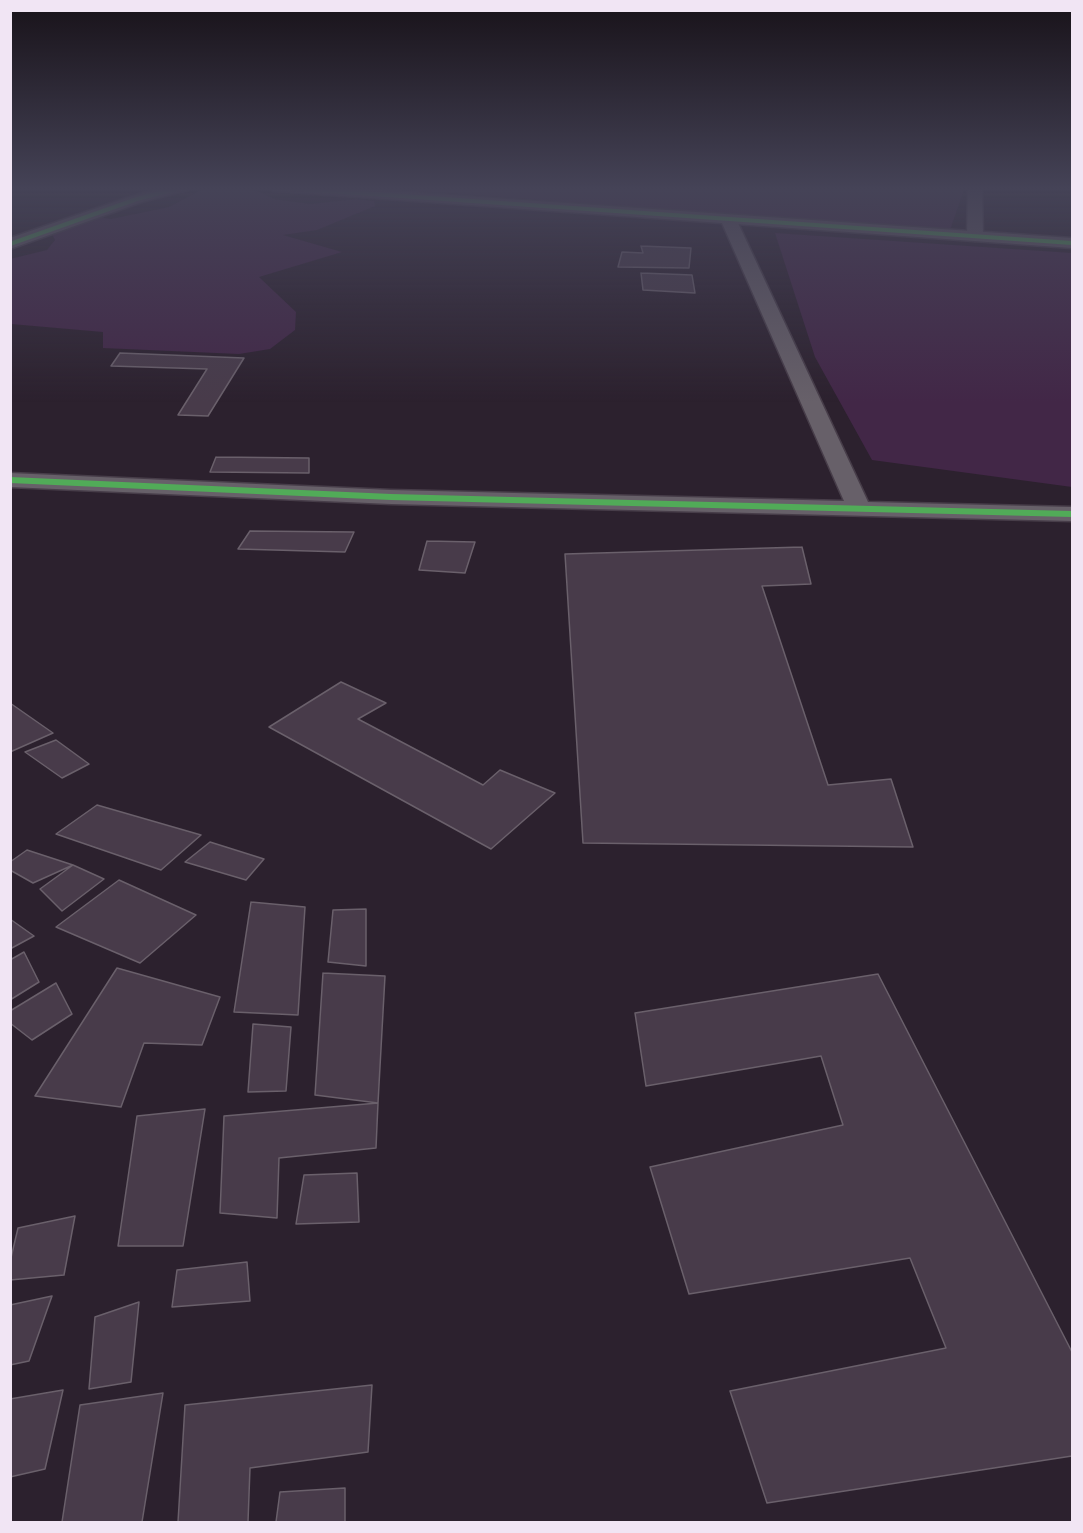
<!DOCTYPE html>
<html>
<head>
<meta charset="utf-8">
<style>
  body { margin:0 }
  #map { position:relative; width:1083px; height:1533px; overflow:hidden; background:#2c212e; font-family:"Titillium Web",sans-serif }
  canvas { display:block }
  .frame { position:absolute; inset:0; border:12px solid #f1e5f4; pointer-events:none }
</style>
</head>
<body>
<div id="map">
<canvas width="1083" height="1533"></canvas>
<div class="frame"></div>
</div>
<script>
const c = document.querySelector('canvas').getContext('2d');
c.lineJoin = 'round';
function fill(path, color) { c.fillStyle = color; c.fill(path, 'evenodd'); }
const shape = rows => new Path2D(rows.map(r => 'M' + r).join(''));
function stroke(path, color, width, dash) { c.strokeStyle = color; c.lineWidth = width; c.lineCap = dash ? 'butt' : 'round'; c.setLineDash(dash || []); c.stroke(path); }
fill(shape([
  [240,187,260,192,274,199,311,204,356,199,374,201,375,206,317,230,283,235,342,252,259,277,296,312,295,330,270,349,239,354,103,348,103,332,11,324,10,259,47,250,55,240,52,234,99,217,111,219,169,207,203,189],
  [364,187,963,187,964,190,950,230],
  [775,233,1072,253,1072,487,872,460,815,357]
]), '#422747');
const building = shape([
  [641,246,691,248,689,268,618,267,622,252,643,253,641,246],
  [641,273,692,275,695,293,643,290,641,273],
  [120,353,244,358,208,416,178,415,207,369,111,366,120,353],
  [216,457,309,458,309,473,210,472,216,457],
  [250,531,354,532,345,552,238,549,250,531],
  [427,541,475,542,465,573,419,570,427,541],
  [802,547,811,584,762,586,828,785,891,779,913,847,583,843,565,554,802,547],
  [341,682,386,703,358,719,483,785,500,770,555,793,491,849,269,727,341,682],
  [10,703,53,733,10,752,10,703],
  [56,740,89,764,62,778,25,752,56,740],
  [97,805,201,835,161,870,56,834,97,805],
  [210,842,264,859,246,880,185,862,210,842],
  [27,850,73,865,33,883,10,870,10,862,27,850],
  [73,865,104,879,62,911,40,889,73,865],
  [119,880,196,915,140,963,56,927,119,880],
  [251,902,305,907,298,1015,234,1012,251,902],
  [366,909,366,966,328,962,333,910,366,909],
  [10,919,34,936,10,949,10,919],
  [24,952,39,982,10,1000,10,960,24,952],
  [117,968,220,997,202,1045,144,1043,121,1107,35,1096,117,968],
  [323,973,385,976,378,1103,315,1095,323,973],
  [878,974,1072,1352,1072,1456,767,1503,730,1391,946,1348,910,1258,689,1294,650,1167,843,1125,821,1056,646,1086,635,1013,878,974],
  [56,983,72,1014,32,1040,10,1023,10,1011,56,983],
  [253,1024,291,1027,286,1091,248,1092,253,1024],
  [378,1103,376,1148,279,1158,277,1218,220,1213,224,1116,378,1103],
  [205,1109,183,1246,118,1246,137,1116,205,1109],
  [357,1173,359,1222,296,1224,304,1175,357,1173],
  [75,1216,64,1275,10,1280,10,1262,18,1228,75,1216],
  [247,1262,250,1301,172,1307,177,1270,247,1262],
  [52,1296,29,1361,10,1365,10,1305,52,1296],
  [139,1302,131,1382,89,1389,95,1317,139,1302],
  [372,1385,368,1452,250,1468,248,1522,178,1522,185,1405,372,1385],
  [63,1390,45,1469,10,1477,10,1399,63,1390],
  [163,1393,142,1522,62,1522,80,1405,163,1393],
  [345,1488,345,1522,276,1522,280,1492,345,1488]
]);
fill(building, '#483b4a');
stroke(building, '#6a606b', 1.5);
const minor = shape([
  [968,187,982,187,983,236,975,241,967,236,968,187],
  [730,218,738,223,868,502,1072,507,1072,521,391,504,10,487,10,473,391,490,844,501,722,223,730,218]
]);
const tertiary = shape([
  [166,187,190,187,188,190,142,202,10,249,10,238,132,196,166,187],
  [266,187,334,187,1072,238,1072,248,273,191,266,187]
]);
stroke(minor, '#473d49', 3);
stroke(tertiary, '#473d49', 3);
fill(minor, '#676069');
fill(tertiary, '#676069');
stroke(shape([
  [273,187,1072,243],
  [10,244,137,199,183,187]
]), '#51ab58', 4);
stroke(shape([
  [10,480,391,497,1072,514]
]), '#51ab58', 6);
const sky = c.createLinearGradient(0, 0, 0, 402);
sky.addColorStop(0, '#181219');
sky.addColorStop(0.47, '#454357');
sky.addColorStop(1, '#45435700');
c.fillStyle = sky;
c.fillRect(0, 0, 1083, 402);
</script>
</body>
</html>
